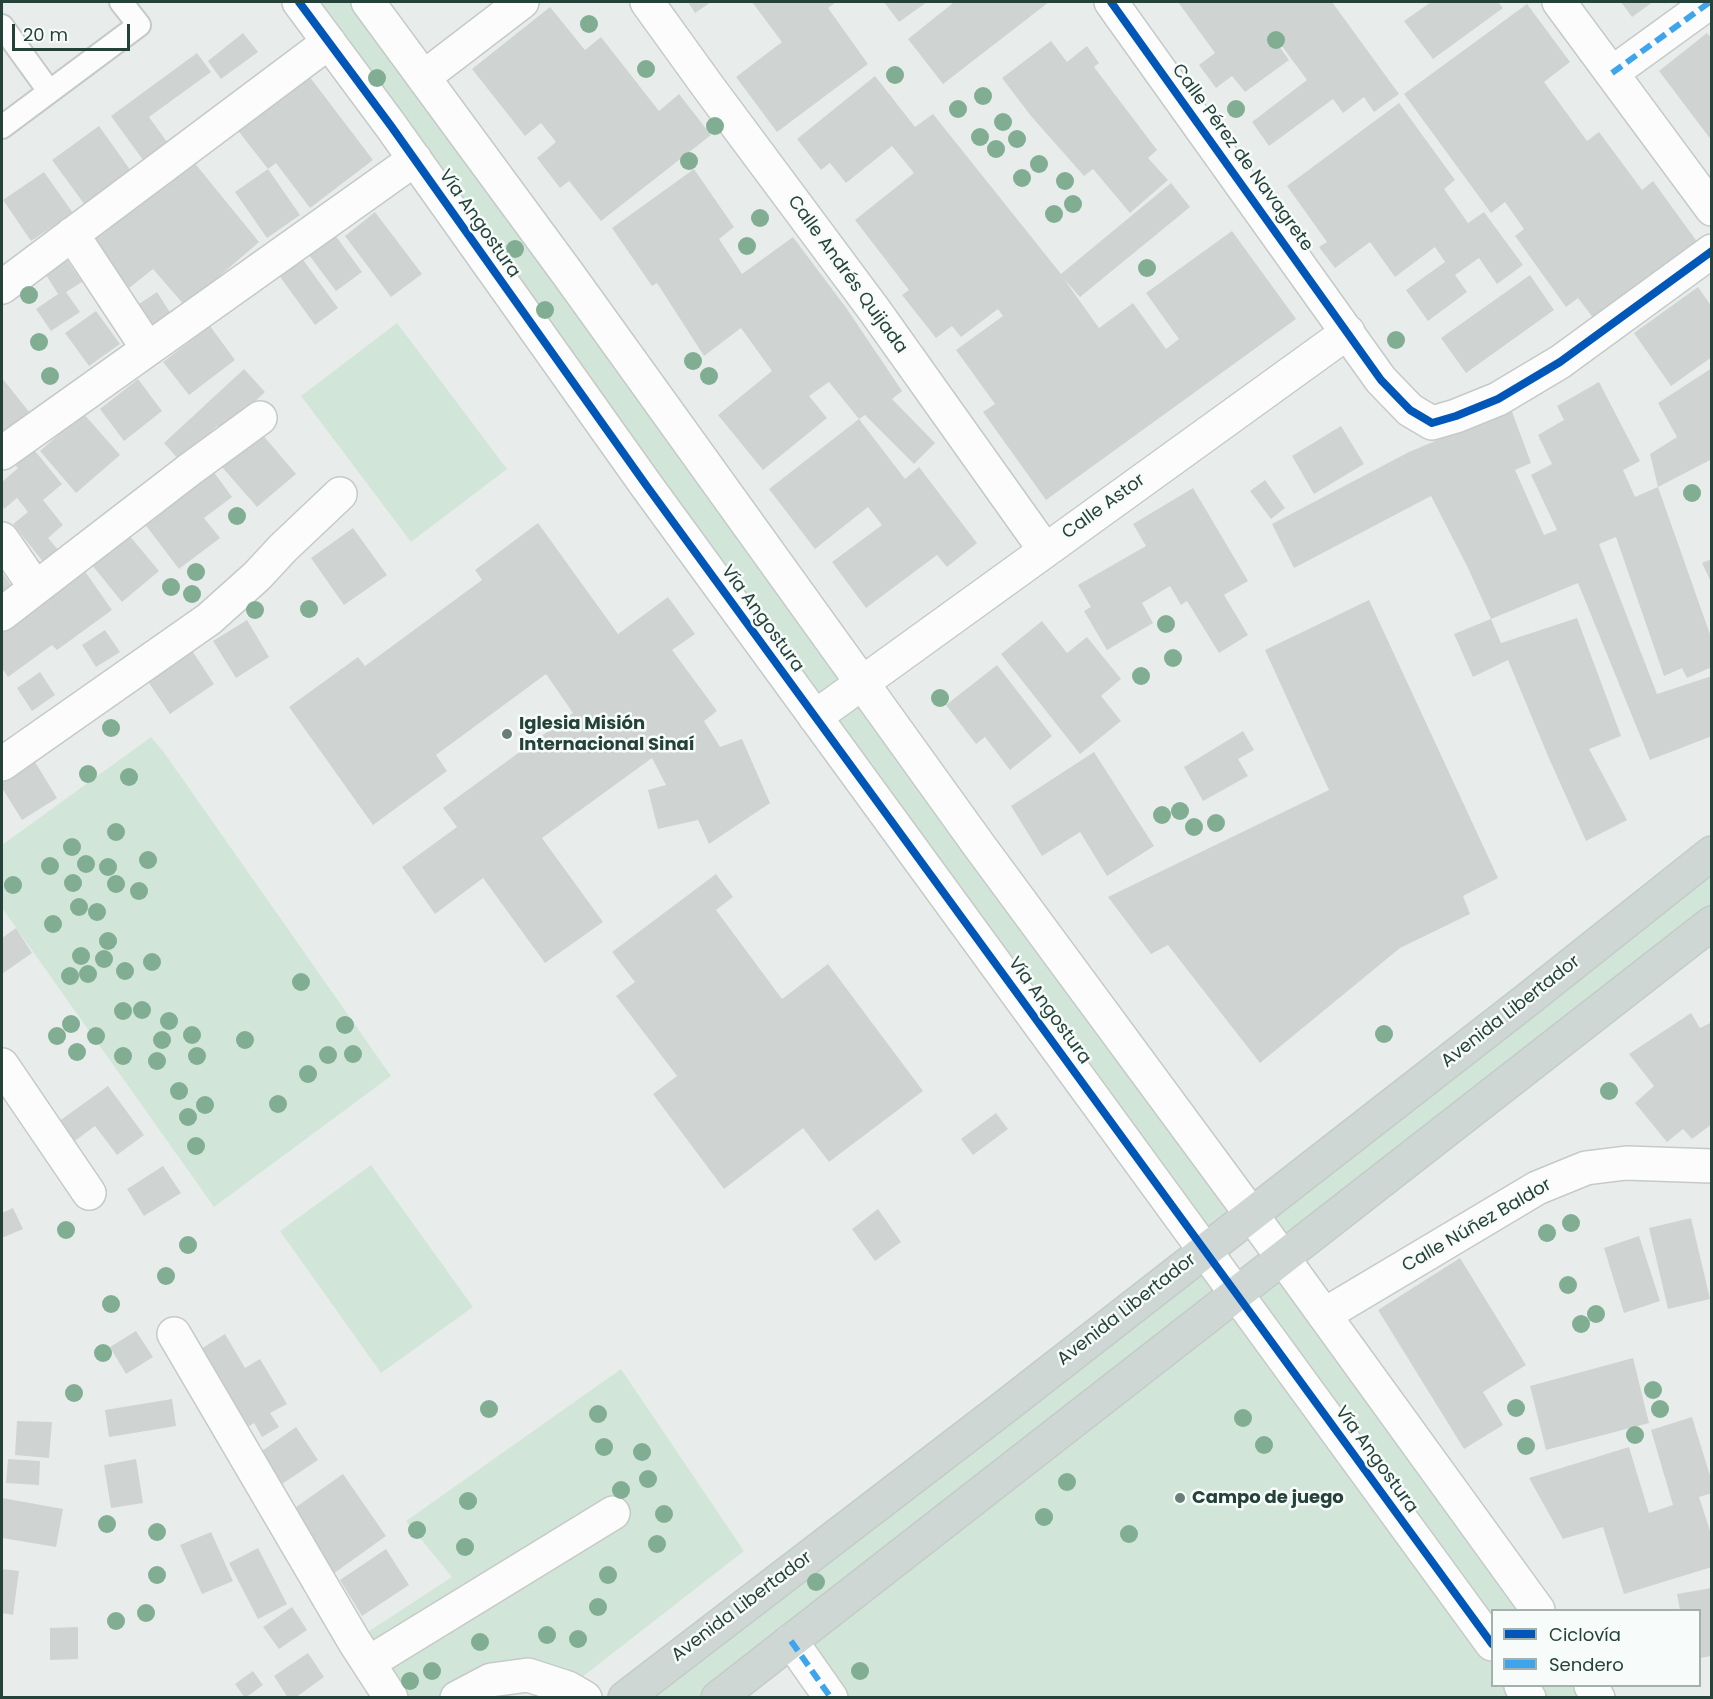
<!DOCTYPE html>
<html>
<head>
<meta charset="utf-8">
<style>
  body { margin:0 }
  #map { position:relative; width:1713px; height:1699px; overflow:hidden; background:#e8edeb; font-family:Poppins,sans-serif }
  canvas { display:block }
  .frame { position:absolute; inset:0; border:3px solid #24423a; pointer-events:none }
  .legend { position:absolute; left:1491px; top:1609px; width:210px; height:78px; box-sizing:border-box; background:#f7fbf9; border:2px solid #a3b1ad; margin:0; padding:8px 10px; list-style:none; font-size:18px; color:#24423a }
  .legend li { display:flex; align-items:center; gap:12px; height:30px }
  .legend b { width:30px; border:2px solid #a3b1ad }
  .scale { position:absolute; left:12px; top:24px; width:118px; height:27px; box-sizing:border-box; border:3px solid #24423a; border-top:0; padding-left:8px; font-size:18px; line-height:21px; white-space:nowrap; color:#24423a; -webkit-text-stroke:4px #f7fbf9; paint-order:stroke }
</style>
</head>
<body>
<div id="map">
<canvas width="1713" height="1699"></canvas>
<div class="frame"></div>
<ul class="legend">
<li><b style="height:8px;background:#0057b8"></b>Ciclovía</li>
<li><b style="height:8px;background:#3ea4ec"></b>Sendero</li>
</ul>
<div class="scale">20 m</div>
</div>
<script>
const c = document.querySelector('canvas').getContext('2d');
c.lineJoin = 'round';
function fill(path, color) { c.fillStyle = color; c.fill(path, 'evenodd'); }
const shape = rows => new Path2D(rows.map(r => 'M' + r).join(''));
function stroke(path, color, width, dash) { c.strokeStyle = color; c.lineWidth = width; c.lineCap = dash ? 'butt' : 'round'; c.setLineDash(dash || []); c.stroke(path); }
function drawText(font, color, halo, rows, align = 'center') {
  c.font = font + ' Poppins,sans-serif'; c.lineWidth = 5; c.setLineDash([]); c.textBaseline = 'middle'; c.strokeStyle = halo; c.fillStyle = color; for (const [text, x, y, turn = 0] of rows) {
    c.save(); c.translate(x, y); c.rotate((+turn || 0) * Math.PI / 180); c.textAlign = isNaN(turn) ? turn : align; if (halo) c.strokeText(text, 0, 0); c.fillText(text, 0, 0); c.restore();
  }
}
fill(shape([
  [299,2,368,2,1251,1214,1711,853,1711,923,1282,1257,1538,1610,1492,1610,1492,1686,1591,1686,1598,1697,831,1697,791,1641,718,1697,625,1697,1204,1250],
  [1251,1215,1282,1257,1236,1293,1204,1250],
  [397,323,507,469,411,542,301,396],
  [151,737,163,751,391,1076,214,1207,2,908,2,845],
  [371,1165,473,1307,381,1373,280,1231],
  [621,1369,744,1551,568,1688,457,1697,389,1697,354,1641,452,1577,406,1521]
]), '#d1e6d8');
fill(shape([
  [688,2,711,2,695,13],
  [752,2,836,2,828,8,868,64,777,132,736,77,782,42],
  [884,2,927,2,899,22],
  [952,2,1049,2,943,84,908,39,953,3],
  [1178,2,1332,2,1399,94,1374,112,1364,97,1343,113,1333,99,1269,146,1252,122,1307,80,1273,34,1271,35,1289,60,1245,92,1232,76,1216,88,1199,65,1215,53],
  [1431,2,1498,2,1503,8,1433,59,1404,21],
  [1621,2,1653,2,1632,17],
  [1527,4,1570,62,1544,82,1587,141,1599,132,1642,190,1653,181,1698,243,1594,319,1578,298,1566,307,1515,236,1524,229,1505,202,1491,213,1404,94],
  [550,7,585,50,601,37,659,111,679,94,711,135,601,221,569,181,560,188,537,158,556,142,541,123,525,136,472,69],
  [243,33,258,52,221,79,208,61],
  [1707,33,1712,39,1712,141,1659,71],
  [1051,41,1067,62,1087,46,1099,63,1094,67,1157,150,1148,158,1168,180,1130,213,1093,169,1084,176,1031,116,1002,78],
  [197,53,211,72,149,117,167,142,143,160,111,116],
  [306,72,373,160,310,208,276,163,268,169,236,128],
  [875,76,915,127,933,114,1061,274,1171,183,1190,207,1080,297,1064,279,1099,328,1133,303,1166,349,1179,339,1146,293,1232,231,1296,319,1046,500,983,412,995,404,956,350,1003,316,998,309,961,337,952,326,936,338,902,295,909,290,855,220,914,173,892,146,846,183,830,163,821,170,797,139],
  [1399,103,1455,180,1444,189,1468,223,1484,212,1523,265,1497,284,1479,258,1455,275,1467,292,1428,321,1406,290,1445,262,1435,247,1395,277,1370,242,1335,268,1319,247,1327,242,1287,186],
  [99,126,131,171,85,205,52,160],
  [193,161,259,242,185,306,153,269,129,288,95,239],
  [268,169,300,215,267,238,235,192],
  [694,169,734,227,719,239,742,274,793,237,847,309,902,391,892,399,935,443,914,464,865,415,859,419,829,382,809,396,827,418,763,470,718,415,772,371,741,328,704,356,657,283,652,286,612,228],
  [44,172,73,213,31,241,3,200],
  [375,212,422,274,391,297,345,236],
  [335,235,362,272,336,291,309,255],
  [301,257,338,308,315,325,278,274],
  [67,260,82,282,66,292,80,312,51,331,36,309,58,294,46,275],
  [1530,275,1554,310,1466,373,1441,338],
  [1698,287,1712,307,1712,357,1671,386,1634,333],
  [157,292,171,314,153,325,139,304],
  [96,311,120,344,89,366,65,333],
  [210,326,235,360,189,395,163,362],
  [1712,368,1712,459,1658,487,1712,640,1712,667,1687,678,1682,668,1664,676,1616,537,1599,544,1657,694,1712,676,1712,736,1650,760,1578,583,1491,619,1468,568,1431,496,1294,568,1272,524,1409,452,1511,409,1531,463,1515,470,1544,535,1557,530,1531,475,1552,464,1538,435,1564,420,1557,406,1599,382,1640,461,1623,470,1635,497,1658,487,1650,454,1677,437,1658,403],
  [244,369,265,392,223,431,217,426,180,461,164,443],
  [2,378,30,413,2,436],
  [138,379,162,411,124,441,100,409],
  [83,413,120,455,76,493,40,451],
  [859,419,905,479,919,467,977,543,947,567,937,555,866,608,832,562,882,525,868,507,815,549,769,489],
  [1341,426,1364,464,1314,494,1292,456],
  [261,433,296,474,257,507,222,467],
  [31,446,62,484,43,500,63,525,48,538,59,551,44,563,13,524,28,512,17,498,4,509,2,505,2,482,18,468,12,462],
  [213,471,232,497,204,518,220,538,179,569,144,523],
  [1265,480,1285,508,1271,519,1250,491],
  [1193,488,1248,581,1224,595,1248,635,1219,653,1187,601,1181,605,1170,586,1142,603,1153,623,1107,650,1084,611,1091,607,1078,585,1146,546,1133,524],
  [538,523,618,634,668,597,695,634,672,650,717,711,704,721,720,747,742,739,770,803,709,844,698,820,658,829,648,790,666,785,652,758,542,838,603,922,545,963,483,878,435,914,402,867,457,827,443,808,573,713,546,674,436,755,447,771,373,825,289,707,358,657,365,666,482,580,475,570],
  [353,528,387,575,344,605,311,558],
  [129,535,159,571,122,602,92,565],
  [1712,559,1712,584,1702,563],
  [84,570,112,610,57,650,52,645,8,677,2,668,2,629],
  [2,572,11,585,2,592],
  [1369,600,1498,878,1463,896,1470,914,1400,948,1260,1063,1168,945,1151,954,1108,897,1329,790,1265,650],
  [1577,618,1621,736,1589,749,1627,820,1586,841,1548,756,1508,660,1473,677,1454,634,1491,619,1501,643],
  [247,620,269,657,236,678,213,641],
  [1042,621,1067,653,1087,637,1121,679,1101,696,1121,721,1080,754,1001,654],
  [105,630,120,652,96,667,82,645],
  [191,649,214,684,170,714,147,680],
  [997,665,1052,736,1010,770,985,737,976,744,946,705],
  [40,672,55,695,32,711,17,688],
  [1243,731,1254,750,1238,759,1248,776,1203,801,1184,767],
  [1094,752,1154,846,1107,876,1080,832,1042,856,1011,806],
  [35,762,57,798,22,820,2,788,2,783],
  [716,874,733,897,716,910,782,999,828,964,923,1091,829,1162,803,1128,724,1189,653,1094,677,1076,616,996,635,982,612,952],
  [16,928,32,953,2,974,2,938],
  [1691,1013,1700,1028,1712,1022,1712,1124,1692,1139,1683,1129,1667,1142,1635,1103,1654,1086,1629,1054],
  [108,1086,144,1135,117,1155,95,1126,72,1143,58,1122],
  [996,1113,1008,1129,973,1155,961,1139],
  [163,1166,181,1193,144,1216,127,1189],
  [13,1208,23,1229,2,1238,2,1213],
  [878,1209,901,1242,875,1261,852,1229],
  [1691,1218,1710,1299,1668,1309,1649,1228],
  [1639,1236,1660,1301,1624,1313,1604,1248],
  [1460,1258,1526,1365,1483,1392,1503,1425,1464,1449,1378,1310],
  [136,1331,153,1357,126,1374,110,1347],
  [225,1334,245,1368,260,1359,287,1404,270,1413,279,1427,262,1437,254,1423,243,1430,196,1352],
  [1633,1358,1649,1423,1546,1450,1530,1386],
  [172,1399,176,1426,109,1437,105,1410],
  [1692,1417,1712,1482,1712,1493,1699,1497,1712,1537,1712,1567,1624,1594,1603,1527,1563,1539,1529,1478,1629,1447,1649,1513,1673,1505,1651,1430],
  [17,1421,52,1422,49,1458,15,1455],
  [296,1427,318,1460,273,1490,252,1458],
  [8,1459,40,1461,39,1485,6,1483],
  [136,1459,143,1503,111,1508,104,1465],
  [343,1474,386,1536,333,1574,289,1512],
  [2,1498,63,1509,56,1547,2,1538],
  [211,1532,233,1581,202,1594,180,1545],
  [258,1548,287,1604,258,1619,229,1563],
  [386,1549,409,1585,362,1616,340,1580],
  [2,1569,19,1571,13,1615,2,1613],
  [1712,1588,1712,1656,1700,1658,1700,1610,1680,1610,1677,1594],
  [292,1607,307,1630,279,1649,263,1627],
  [78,1627,78,1659,50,1660,50,1628],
  [308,1653,324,1677,295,1698,288,1698,274,1676],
  [253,1671,263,1685,245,1698,235,1684]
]), '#cfd4d2');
const service = shape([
  [2,26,49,91],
  [2,127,139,25,121,2]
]);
const minor = shape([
  [299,2,391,126,646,485,1492,1644],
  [368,2,568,274,978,844,1251,1214,1538,1610],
  [647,2,709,88,875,311,1045,550],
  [1111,2,1381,380,1410,410,1432,423,1456,416,1498,399,1560,362,1712,251],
  [1559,2,1712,209],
  [1612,73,1710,2],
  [424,77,522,2],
  [72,234,148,349],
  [2,287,329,42],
  [2,453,415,159],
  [2,539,35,587],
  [2,614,189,470,260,418],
  [815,717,1348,332],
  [2,764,209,619,257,576,283,548,340,494],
  [2,1065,89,1193],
  [1324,1315,1537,1188,1586,1168,1626,1163,1712,1166],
  [174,1334,354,1641,391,1698],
  [791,1641,831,1698],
  [370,1662,613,1513],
  [1521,1686,1529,1698],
  [1591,1686,1598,1698],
  [457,1698,491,1680,528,1675,568,1688,585,1698]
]);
const primary = shape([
  [625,1698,1002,1409,1527,1000,1712,853],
  [718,1698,1712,923]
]);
stroke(service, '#c5cac8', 26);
stroke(minor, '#c5cac8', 36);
stroke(primary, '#c3ccc9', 36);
stroke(service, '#fcfcfc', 22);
stroke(minor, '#fcfcfc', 33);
stroke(primary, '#cfd7d5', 33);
stroke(shape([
  [1612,73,1710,2],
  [791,1641,831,1698]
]), '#3ea4ec', 6, [12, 6]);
stroke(shape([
  [299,2,391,126,646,485,1492,1644],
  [1111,2,1381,380,1410,410,1432,423,1456,416,1498,399,1560,362,1712,251]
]), '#0057b8', 8);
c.fillStyle = '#81ae93';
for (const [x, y] of [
  [589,24],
  [1276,40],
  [646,69],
  [895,75],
  [377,78],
  [983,96],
  [958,109],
  [1236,109],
  [1003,122],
  [715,126],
  [980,137],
  [1017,139],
  [996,149],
  [689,161],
  [1039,164],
  [1022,178],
  [1065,181],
  [1073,204],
  [1054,214],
  [760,218],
  [747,246],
  [515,249],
  [1147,268],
  [29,295],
  [545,310],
  [1396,340],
  [39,342],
  [693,361],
  [50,376],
  [709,376],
  [1692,493],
  [237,516],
  [196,572],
  [171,587],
  [192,594],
  [309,609],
  [255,610],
  [1166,624],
  [1173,658],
  [1141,676],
  [940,698],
  [111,728],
  [88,774],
  [129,777],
  [1180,811],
  [1162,815],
  [1216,823],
  [1194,827],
  [116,832],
  [72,847],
  [148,860],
  [86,864],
  [50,866],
  [108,867],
  [73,883],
  [116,884],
  [13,885],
  [139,891],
  [79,907],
  [97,912],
  [53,924],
  [108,941],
  [81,956],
  [104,959],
  [152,962],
  [125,971],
  [88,974],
  [70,976],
  [301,982],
  [142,1010],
  [123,1011],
  [169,1021],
  [71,1024],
  [345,1025],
  [1384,1034],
  [192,1035],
  [57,1036],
  [96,1036],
  [162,1040],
  [245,1040],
  [77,1052],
  [353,1054],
  [328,1055],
  [123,1056],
  [197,1056],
  [157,1061],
  [308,1074],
  [179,1091],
  [1609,1091],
  [278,1104],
  [205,1105],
  [188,1117],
  [196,1146],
  [1571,1223],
  [66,1230],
  [1547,1233],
  [188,1245],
  [166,1276],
  [1568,1285],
  [111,1304],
  [1596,1314],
  [1581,1324],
  [103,1353],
  [1653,1390],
  [74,1393],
  [1516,1408],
  [489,1409],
  [1660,1409],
  [598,1414],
  [1243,1418],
  [1635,1435],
  [1264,1445],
  [1526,1446],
  [604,1447],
  [642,1452],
  [648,1479],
  [1067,1482],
  [621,1490],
  [468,1501],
  [664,1514],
  [1044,1517],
  [107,1524],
  [417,1530],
  [157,1532],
  [1129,1534],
  [657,1544],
  [465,1547],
  [157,1575],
  [608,1575],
  [816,1582],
  [598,1607],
  [146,1613],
  [116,1621],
  [547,1635],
  [578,1639],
  [480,1642],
  [432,1671],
  [860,1671],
  [410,1681]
]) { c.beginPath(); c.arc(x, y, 9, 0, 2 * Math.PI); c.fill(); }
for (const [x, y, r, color] of [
  [507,734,6,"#697e78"],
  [1180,1498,6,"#697e78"]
]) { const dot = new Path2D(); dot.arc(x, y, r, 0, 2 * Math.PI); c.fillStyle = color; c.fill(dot); stroke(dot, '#f7fbf9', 2); }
drawText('18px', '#24423a', '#f7fbf9', [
  ["Calle Pérez de Navagrete",1242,158,54],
  ["Vía Angostura",479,224,55],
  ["Calle Andrés Quijada",847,275,54],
  ["Calle Astor",1104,507,-36],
  ["Vía Angostura",762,619,54],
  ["Vía Angostura",1049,1011,54],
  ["Avenida Libertador",1511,1012,-38],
  ["Calle Núñez Baldor",1477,1226,-30],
  ["Avenida Libertador",1127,1310,-38],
  ["Vía Angostura",1376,1460,54],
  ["Avenida Libertador",742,1607,-37]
]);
drawText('bold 18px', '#24423a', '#f7fbf9', [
  ["Iglesia Misión",519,724],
  ["Internacional Sinaí",519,745],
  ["Campo de juego",1192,1498]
], 'left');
</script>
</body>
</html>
